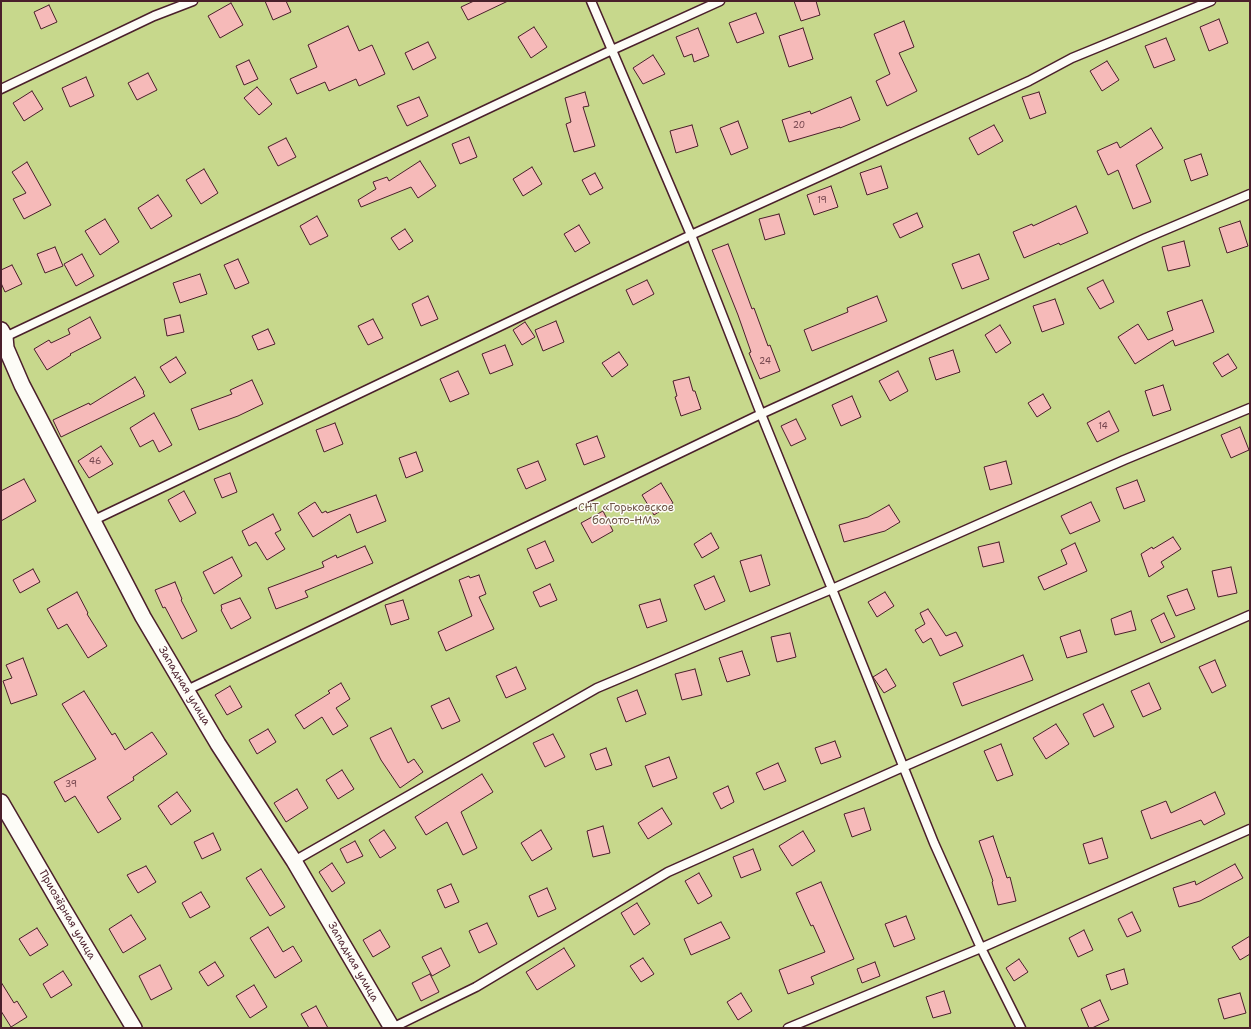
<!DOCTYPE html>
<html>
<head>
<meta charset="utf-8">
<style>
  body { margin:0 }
  #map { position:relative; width:1251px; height:1029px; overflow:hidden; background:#fcefeb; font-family:"Shantell Sans",sans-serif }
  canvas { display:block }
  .frame { position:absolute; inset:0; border:2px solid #4a1f2b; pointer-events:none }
</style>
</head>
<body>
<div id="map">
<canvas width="1251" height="1029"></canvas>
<div class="frame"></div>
</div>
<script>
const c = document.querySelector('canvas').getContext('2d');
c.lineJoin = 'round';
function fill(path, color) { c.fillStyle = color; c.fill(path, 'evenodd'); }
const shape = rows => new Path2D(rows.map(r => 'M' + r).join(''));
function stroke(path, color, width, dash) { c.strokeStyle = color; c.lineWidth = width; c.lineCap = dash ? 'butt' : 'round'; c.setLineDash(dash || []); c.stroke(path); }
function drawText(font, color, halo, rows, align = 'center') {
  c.font = font + ' "Shantell Sans",sans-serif'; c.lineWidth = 3; c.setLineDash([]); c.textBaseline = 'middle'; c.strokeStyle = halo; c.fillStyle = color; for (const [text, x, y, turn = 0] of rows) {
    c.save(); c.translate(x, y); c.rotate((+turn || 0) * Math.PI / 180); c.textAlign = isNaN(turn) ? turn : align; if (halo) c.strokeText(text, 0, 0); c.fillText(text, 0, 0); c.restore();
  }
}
fill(shape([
  [1,1,1250,1,1250,1028,1,1028]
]), '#c7d88c');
const building = shape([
  [265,1,286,1,291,12,273,20,265,1],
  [474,1,508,1,468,20,461,7,474,1],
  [794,1,816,1,820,15,801,21,794,1],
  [231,3,243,25,220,38,208,16,231,3],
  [49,5,57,22,41,29,34,12,49,5],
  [756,13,764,33,737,43,729,23,756,13],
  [1219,19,1228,43,1209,51,1200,27,1219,19],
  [904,21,914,47,899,53,917,91,887,106,876,81,890,74,874,34,904,21],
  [348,26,359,51,372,45,385,74,359,86,356,79,329,91,325,82,297,94,290,79,317,67,308,45,348,26],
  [534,27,547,47,531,58,518,37,534,27],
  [698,28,709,56,694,62,692,54,684,57,676,37,698,28],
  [803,28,813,59,789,67,779,36,803,28],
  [1166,38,1175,60,1154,68,1145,46,1166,38],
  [428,42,436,58,413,70,405,53,428,42],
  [653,55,665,74,643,84,633,68,653,55],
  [249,60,258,79,244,85,236,66,249,60],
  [1107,61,1119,80,1102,91,1090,71,1107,61],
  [148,73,157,90,137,100,128,83,148,73],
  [86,77,94,96,70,107,62,88,86,77],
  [257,87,272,104,259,115,244,98,257,87],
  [32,91,43,109,24,121,13,103,32,91],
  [585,92,589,106,583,107,595,146,574,152,566,124,571,122,565,98,585,92],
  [1039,92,1046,113,1030,119,1022,97,1039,92],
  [419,97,428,116,407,126,397,106,419,97],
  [851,97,860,120,840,128,840,127,789,142,782,120,810,111,811,114,851,97],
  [738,121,748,148,731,155,720,128,738,121],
  [692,125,698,146,676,153,670,131,692,125],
  [994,125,1003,141,978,155,969,138,994,125],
  [1151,128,1163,148,1136,165,1151,202,1133,209,1118,170,1108,175,1097,151,1117,142,1120,148,1151,128],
  [469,137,477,157,460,164,452,144,469,137],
  [286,138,296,157,278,166,268,147,286,138],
  [1201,154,1208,175,1191,181,1184,160,1201,154],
  [420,161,436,186,418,198,411,187,361,207,358,200,376,189,373,182,387,177,389,181,420,161],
  [27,162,51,205,24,219,13,199,26,193,12,172,27,162],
  [881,166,888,188,867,195,860,173,881,166],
  [532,167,542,184,523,196,513,179,532,167],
  [204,169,218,193,201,204,186,180,204,169],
  [595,173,603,188,590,195,582,180,595,173],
  [831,186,838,207,814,215,807,195,831,186],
  [158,195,172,216,151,229,138,208,158,195],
  [1076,206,1088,233,1060,245,1059,243,1024,258,1013,232,1032,224,1033,226,1076,206],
  [917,213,923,227,900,238,893,224,917,213],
  [779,214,785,234,765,240,759,219,779,214],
  [317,216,328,236,310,245,300,226,317,216],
  [105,219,119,242,100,255,85,231,105,219],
  [1240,221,1248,246,1227,253,1219,228,1240,221],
  [579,225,590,243,575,252,564,234,579,225],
  [405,229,413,241,399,250,391,238,405,229],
  [1184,241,1190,266,1168,271,1162,247,1184,241],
  [728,244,752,309,754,308,768,346,770,345,780,371,760,379,749,353,751,352,738,315,712,250,728,244],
  [55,247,63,266,45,273,37,254,55,247],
  [82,254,94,276,76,286,64,264,82,254],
  [979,254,989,279,962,289,952,264,979,254],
  [238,259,249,283,235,289,224,265,238,259],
  [12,265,22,284,5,292,1,283,1,270,12,265],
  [200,274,207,294,180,303,173,283,200,274],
  [647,280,654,294,633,305,626,290,647,280],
  [1103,280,1114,302,1100,309,1087,288,1103,280],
  [428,296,438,319,421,326,412,304,428,296],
  [877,296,887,321,812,351,804,330,848,312,847,308,877,296],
  [1055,299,1064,324,1042,332,1033,306,1055,299],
  [1202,300,1214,332,1175,346,1173,340,1135,364,1118,337,1138,324,1148,340,1173,330,1167,312,1202,300],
  [180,315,184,332,167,336,164,319,180,315],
  [90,317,101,338,70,354,71,355,47,370,34,349,49,340,51,343,70,334,68,329,90,317],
  [373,319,383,338,368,345,358,326,373,319],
  [556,321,564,342,543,351,535,330,556,321],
  [525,322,535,337,522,345,513,330,525,322],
  [1000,325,1011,343,996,353,985,335,1000,325],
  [268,329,275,344,258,350,252,336,268,329],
  [505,345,513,365,490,374,482,354,505,345],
  [953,350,960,372,936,380,929,358,953,350],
  [619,352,628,365,612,377,602,363,619,352],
  [1228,354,1237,368,1222,377,1213,363,1228,354],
  [176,357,186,373,170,383,160,367,176,357],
  [458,371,469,394,450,402,440,379,458,371],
  [898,371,908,391,890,401,879,381,898,371],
  [135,377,144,392,143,393,145,396,61,437,53,420,89,403,90,405,135,377],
  [689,377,693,391,695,391,701,409,681,416,675,397,677,396,673,381,689,377],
  [252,380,263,404,238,416,199,430,191,409,232,394,230,390,252,380],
  [1163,385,1171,410,1153,416,1145,391,1163,385],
  [1043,394,1051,408,1037,417,1028,403,1043,394],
  [852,396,861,417,841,426,832,405,852,396],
  [1109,411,1119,431,1097,442,1087,423,1109,411],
  [154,413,172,445,159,452,153,440,140,447,130,428,154,413],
  [796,419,806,439,791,446,781,426,796,419],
  [335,423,343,444,324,452,316,430,335,423],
  [1240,427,1249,450,1231,458,1221,435,1240,427],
  [597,436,605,457,584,465,576,444,597,436],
  [101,446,113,464,89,478,78,461,101,446],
  [416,452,423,471,406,478,399,458,416,452],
  [538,461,546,480,526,489,517,469,538,461],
  [1006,461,1012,484,990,490,984,467,1006,461],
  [230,473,237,492,222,498,214,479,230,473],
  [24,479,36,501,1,521,1,491,24,479],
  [1137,480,1145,501,1124,509,1116,488,1137,480],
  [661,483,673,503,654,515,642,495,661,483],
  [184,491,196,513,180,522,168,500,184,491],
  [376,495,386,521,357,533,350,514,313,537,298,513,315,502,322,513,326,511,327,513,376,495],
  [1091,502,1100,521,1070,534,1061,516,1091,502],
  [889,505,900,522,885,531,844,542,839,525,868,517,889,505],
  [603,511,613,531,592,543,581,523,603,511],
  [273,514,281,530,275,533,285,549,267,560,256,542,249,546,242,531,273,514],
  [711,533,719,548,702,558,694,544,711,533],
  [1173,537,1181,549,1161,562,1164,567,1149,577,1141,554,1152,547,1153,549,1173,537],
  [545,541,554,561,536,569,527,549,545,541],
  [999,542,1004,562,983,567,978,547,999,542],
  [1075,543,1087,571,1044,590,1038,577,1067,564,1061,550,1075,543],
  [365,546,373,563,305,591,308,597,276,609,268,588,324,567,322,562,336,555,337,558,365,546],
  [761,555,770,585,750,592,740,561,761,555],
  [232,557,242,576,214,594,203,572,232,557],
  [1231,567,1237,593,1218,597,1212,571,1231,567],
  [33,569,40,582,20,593,13,580,33,569],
  [479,575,486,594,479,597,494,629,446,651,438,632,472,616,459,580,469,576,470,578,479,575],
  [714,576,725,601,705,610,694,585,714,576],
  [175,582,182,599,181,600,197,631,182,639,165,607,163,608,155,590,175,582],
  [550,584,557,600,540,607,533,592,550,584],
  [1187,589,1195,609,1176,616,1167,596,1187,589],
  [77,592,88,613,87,614,107,646,88,658,67,624,58,629,47,609,77,592],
  [885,592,894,606,877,617,868,602,885,592],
  [240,598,251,618,231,629,221,610,222,609,221,605,240,598],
  [660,599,667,621,647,628,639,605,660,599],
  [403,600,409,619,391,625,385,605,403,600],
  [928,609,946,636,956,632,963,646,940,656,931,638,923,643,915,630,925,624,920,613,928,609],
  [1131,611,1136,630,1115,635,1111,619,1131,611],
  [1164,613,1175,637,1161,643,1151,620,1164,613],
  [1080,630,1087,652,1067,658,1060,637,1080,630],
  [790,633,796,657,777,662,771,637,790,633],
  [742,651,750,675,727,682,719,658,742,651],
  [1023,655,1033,680,962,706,953,683,1023,655],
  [23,658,37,695,11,704,3,681,12,678,6,665,23,658],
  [1215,660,1226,686,1212,693,1199,667,1215,660],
  [516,667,526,689,506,698,496,676,516,667],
  [695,669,702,695,682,700,675,674,695,669],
  [886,669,896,686,884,693,873,677,886,669],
  [341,683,350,699,336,708,348,726,333,735,322,717,304,729,295,715,330,693,328,691,341,683],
  [1149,683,1161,709,1143,717,1131,691,1149,683],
  [230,686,242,707,227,715,215,695,230,686],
  [637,690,646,714,626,722,617,698,637,690],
  [84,691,112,735,115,733,125,750,152,732,167,754,133,777,134,780,107,797,121,819,98,833,75,796,65,802,54,782,96,759,62,704,84,691],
  [449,698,460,721,442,729,431,706,449,698],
  [1103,704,1114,727,1094,737,1083,714,1103,704],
  [1056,724,1069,744,1046,759,1033,738,1056,724],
  [391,728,408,763,414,759,423,772,400,788,381,760,370,738,391,728],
  [268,729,276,742,257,754,249,740,268,729],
  [553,734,565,757,545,767,533,743,553,734],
  [835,741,841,757,821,764,815,748,835,741],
  [1001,744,1013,775,997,781,984,751,1001,744],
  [606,748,612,765,596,770,590,754,606,748],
  [669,757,677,778,653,787,645,766,669,757],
  [778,763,786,781,764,790,756,773,778,763],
  [342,770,354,789,338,799,326,780,342,770],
  [482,774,493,792,461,812,477,848,463,855,447,822,426,835,415,817,482,774],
  [728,786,734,802,721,809,713,793,728,786],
  [297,789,308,808,286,822,274,803,297,789],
  [177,792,191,811,171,825,158,806,177,792],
  [1215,792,1225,814,1204,825,1201,820,1151,839,1141,811,1166,801,1171,813,1215,792],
  [662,808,672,824,648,839,638,823,662,808],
  [864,808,871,830,852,837,844,814,864,808],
  [603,826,610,853,593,857,587,831,603,826],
  [384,830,396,848,380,858,369,840,384,830],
  [541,830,552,849,532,861,521,843,541,830],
  [803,831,815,851,792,866,779,846,803,831],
  [213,833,221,850,202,859,194,842,213,833],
  [993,836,1007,878,1010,877,1016,901,998,905,992,882,993,881,979,841,993,836],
  [1102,838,1108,858,1089,864,1083,844,1102,838],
  [355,841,363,856,347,863,340,849,355,841],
  [753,849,761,870,741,878,733,857,753,849],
  [332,863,345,883,332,892,319,872,332,863],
  [1235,864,1243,878,1200,901,1179,907,1173,888,1195,881,1196,885,1235,864],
  [146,866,156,882,138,893,127,875,146,866],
  [261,869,285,907,270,916,246,878,261,869],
  [699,873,712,896,698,904,685,881,699,873],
  [821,882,854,959,811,977,814,984,788,994,779,970,825,952,813,925,811,926,796,893,821,882],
  [451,884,459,902,445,908,437,890,451,884],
  [547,888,556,909,538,917,529,896,547,888],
  [201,892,210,907,190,918,182,903,201,892],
  [637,903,650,924,634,935,621,913,637,903],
  [1132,912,1141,931,1127,937,1118,919,1132,912],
  [131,915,146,939,123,953,109,929,131,915],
  [906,916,915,939,894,947,885,924,906,916],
  [721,922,730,938,691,955,684,939,721,922],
  [487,923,497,944,479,953,469,931,487,923],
  [268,927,283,952,293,946,302,961,275,978,250,938,268,927],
  [37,928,48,945,30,956,19,939,37,928],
  [380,930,390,947,373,957,363,940,380,930],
  [1084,930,1093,950,1078,957,1069,938,1084,930],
  [1250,936,1250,954,1240,960,1232,947,1250,936],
  [441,948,450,966,432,976,422,957,441,948],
  [564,948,575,966,537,990,526,972,564,948],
  [643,958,654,974,641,982,630,966,643,958],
  [1019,959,1028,972,1014,981,1006,968,1019,959],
  [215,962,224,976,208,986,199,972,215,962],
  [875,962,880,976,862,983,857,969,875,962],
  [160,965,172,989,151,1000,139,976,160,965],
  [1124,969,1128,984,1111,990,1106,975,1124,969],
  [63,971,72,985,51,998,43,984,63,971],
  [430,974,439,992,421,1001,412,983,430,974],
  [1,982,14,1003,17,1001,27,1017,11,1027,1,1011,1,982],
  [254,985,267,1007,250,1018,236,996,254,985],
  [944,991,951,1013,933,1018,926,997,944,991],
  [741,993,752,1011,738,1020,727,1002,741,993],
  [1240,993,1246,1013,1224,1019,1218,999,1240,993],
  [1100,1000,1109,1020,1092,1028,1089,1028,1081,1009,1100,1000],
  [316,1006,328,1028,309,1028,301,1014,316,1006]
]);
fill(building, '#f6bab9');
stroke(building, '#4a1f2b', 1);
const lane = shape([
  [591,1,691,235,761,414,832,589,934,843,981,948,1021,1028],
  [1,89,154,16,193,1],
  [5,337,612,50,720,1],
  [92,521,691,235,1029,81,1072,58,1211,1],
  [187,690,761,414,1146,238,1250,194],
  [294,861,597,688,832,589,1124,460,1250,408],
  [392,1028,476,987,668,872,903,767,1250,615],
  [788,1028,981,948,1250,829]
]);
const street = shape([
  [1,330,5,337,6,348,22,385,143,617,218,744,294,861,392,1028],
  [1,802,62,907,134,1028]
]);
stroke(lane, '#4a1f2b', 11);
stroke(street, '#4a1f2b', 18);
stroke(lane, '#fdfcf7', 8);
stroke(street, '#fdfcf7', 15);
drawText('9px', '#75464e', null, [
  ["20",799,126],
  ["19",822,201],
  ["24",765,362],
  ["14",1103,427],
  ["46",95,462],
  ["39",71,785]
]);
drawText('11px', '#705648', '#fdfcf7', [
  ["СНТ «Горьковское",626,508],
  ["болото-НМ»",626,521]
]);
drawText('11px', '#4a1f2b', '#fdfcf7', [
  ["Западная улица",184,686,59],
  ["Приозёрная улица",67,915,60],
  ["Западная улица",353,962,60]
]);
</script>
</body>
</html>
